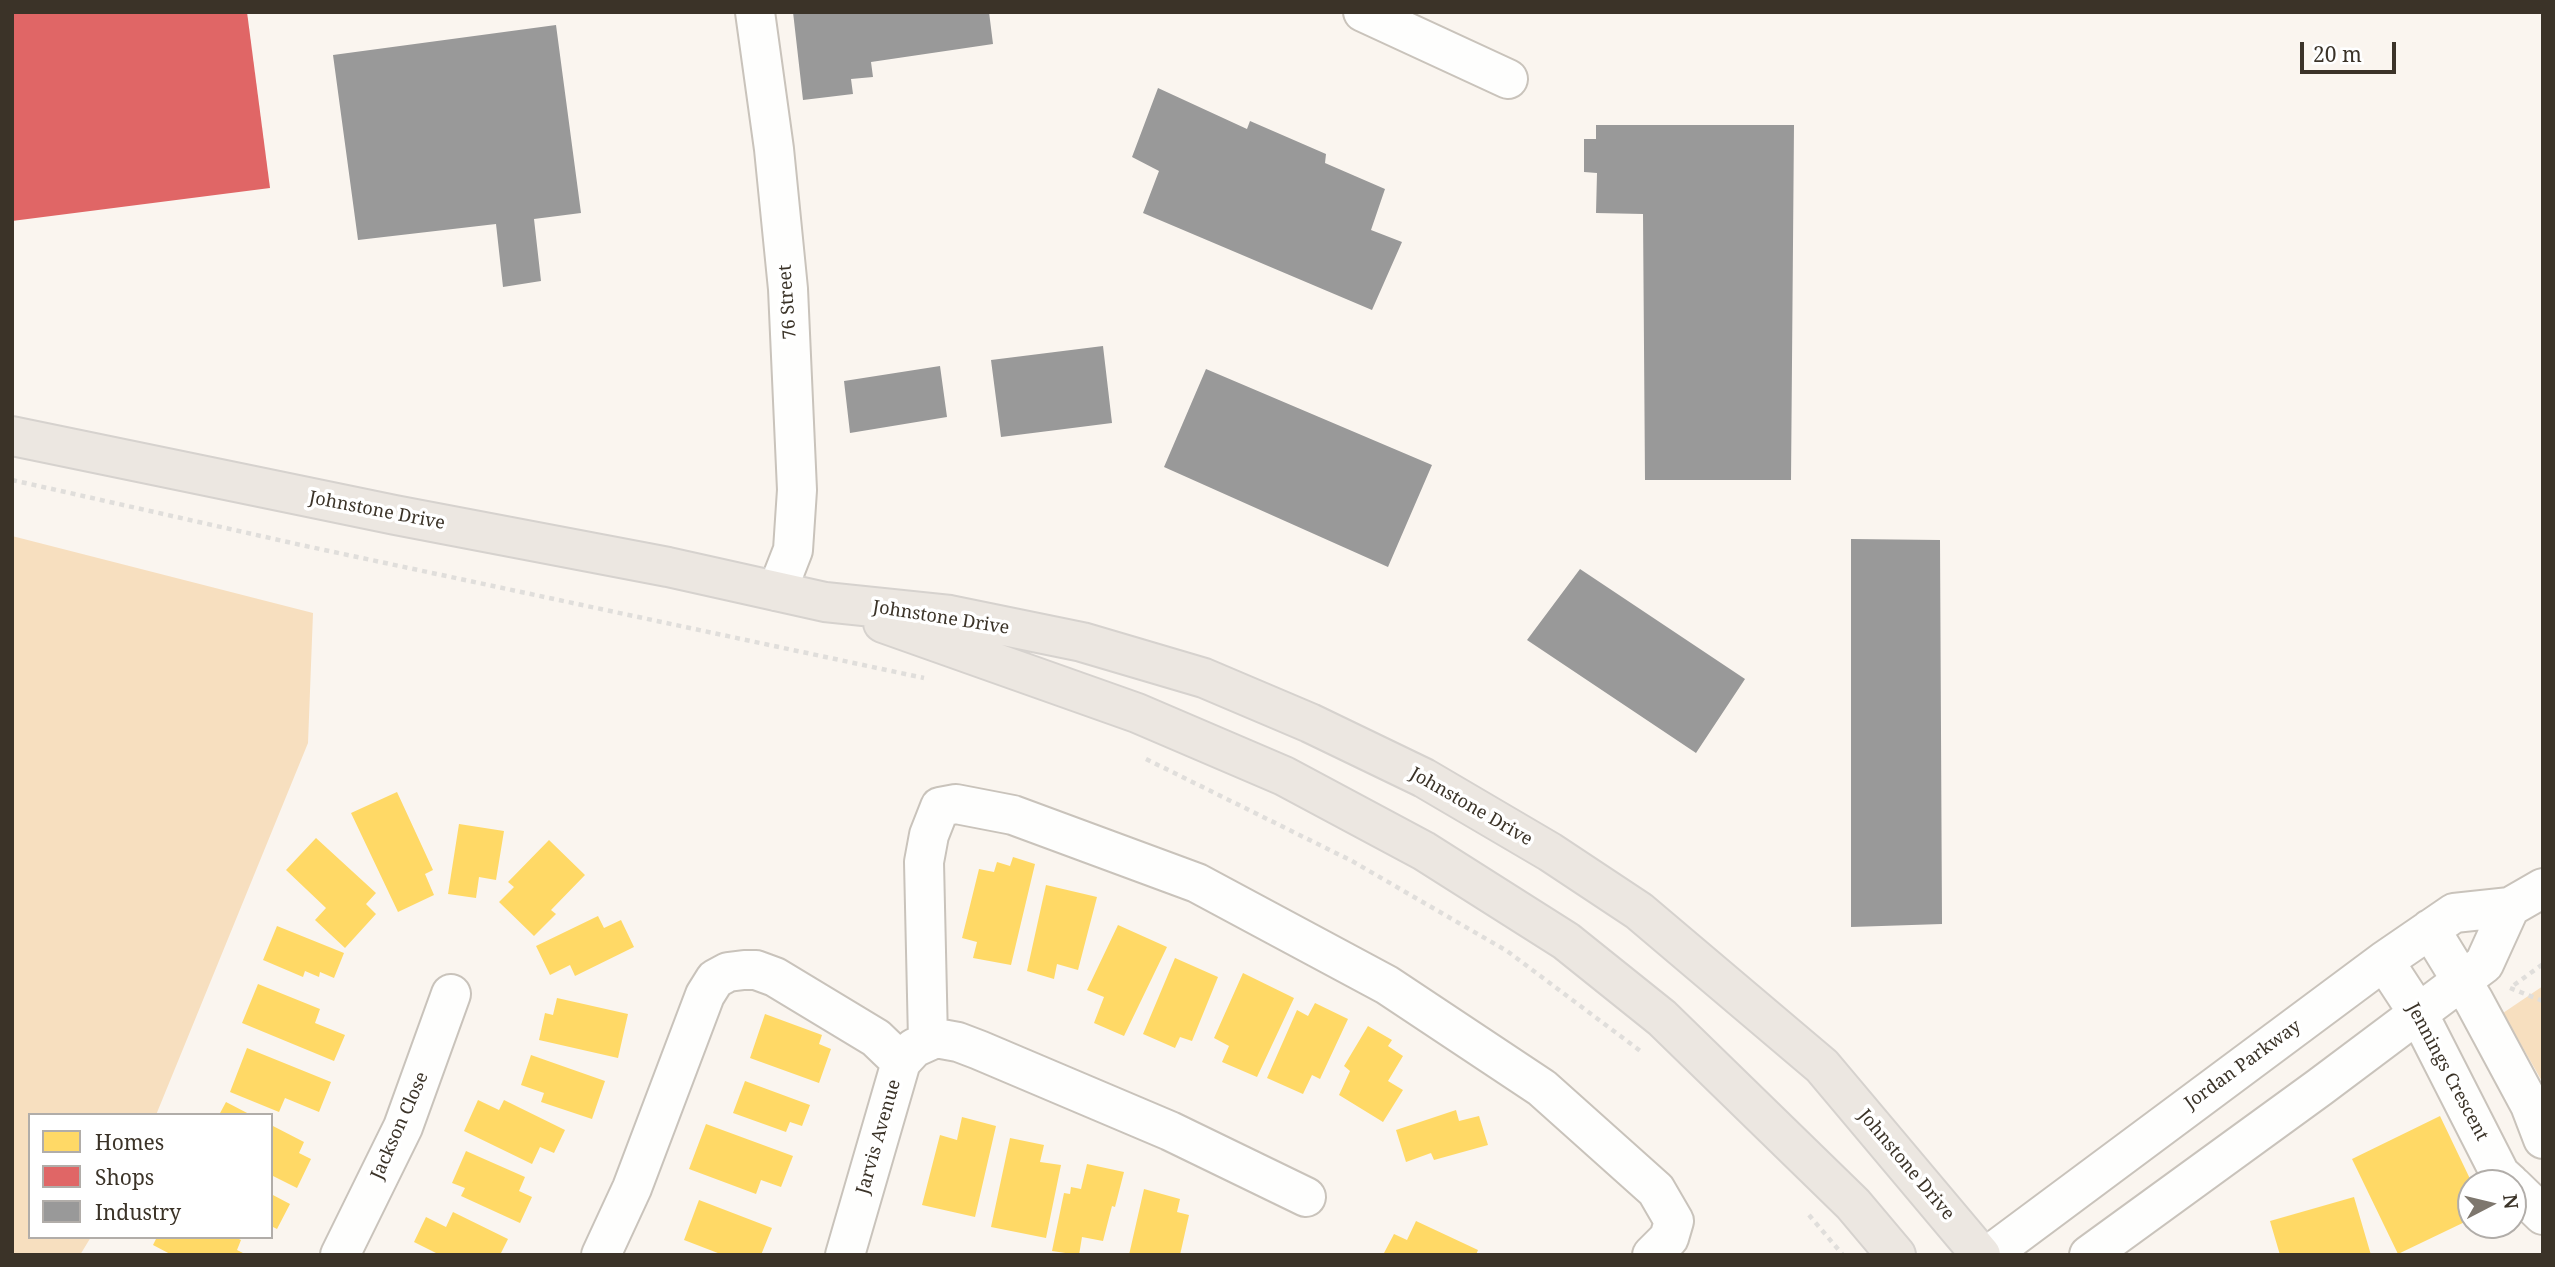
<!DOCTYPE html>
<html>
<head>
<meta charset="utf-8">
<style>
  body { margin:0 }
  #map { position:relative; width:2555px; height:1267px; overflow:hidden; background:#faf5ef; font-family:"Noto Serif",serif }
  canvas { display:block }
  .frame { position:absolute; inset:0; border:14px solid #3b3328; pointer-events:none }
  .legend { position:absolute; left:28px; top:1113px; width:245px; height:126px; box-sizing:border-box; background:#fff; border:2px solid #b1ada9; margin:0; padding:9px 12px; list-style:none; font-size:21px; color:#3b3328 }
  .legend li { display:flex; align-items:center; gap:14px; height:35px }
  .legend b { width:35px; border:2px solid #b1ada9 }
  .north { position:absolute; left:2457px; top:1169px; width:70px; height:70px; box-sizing:border-box; background:#fff; border:2px solid #b1ada9; border-radius:50%; rotate:83deg; font-size:19px; font-weight:700; line-height:28px; text-align:center; color:#3b3328 }
  .north::after { content:''; display:block; margin:auto; width:24px; height:32px; background:#7e776e; clip-path:polygon(50% 0,100% 100%,50% 72%,0 100%) }
  .scale { position:absolute; left:2300px; top:42px; width:96px; height:32px; box-sizing:border-box; border:4px solid #3b3328; border-top:0; padding-left:9px; font-size:21px; line-height:24px; white-space:nowrap; color:#3b3328; -webkit-text-stroke:5px #fff; paint-order:stroke }
</style>
</head>
<body>
<div id="map">
<canvas width="2555" height="1267"></canvas>
<div class="frame"></div>
<ul class="legend">
<li><b style="height:19px;background:#ffd966"></b>Homes</li>
<li><b style="height:19px;background:#e06666"></b>Shops</li>
<li><b style="height:19px;background:#999"></b>Industry</li>
</ul>
<div class="north">N</div>
<div class="scale">20 m</div>
</div>
<script>
const c = document.querySelector('canvas').getContext('2d');
c.lineJoin = 'round';
function fill(path, color) { c.fillStyle = color; c.fill(path, 'evenodd'); }
const shape = rows => new Path2D(rows.map(r => 'M' + r).join(''));
function stroke(path, color, width, dash) { c.strokeStyle = color; c.lineWidth = width; c.lineCap = dash ? 'butt' : 'round'; c.setLineDash(dash || []); c.stroke(path); }
function drawText(font, color, halo, rows, align = 'center') {
  c.font = font + ' "Noto Serif",serif'; c.lineWidth = 7; c.setLineDash([]); c.textBaseline = 'middle'; c.strokeStyle = halo; c.fillStyle = color; for (const [text, x, y, turn = 0] of rows) {
    c.save(); c.translate(x, y); c.rotate((+turn || 0) * Math.PI / 180); c.textAlign = isNaN(turn) ? turn : align; if (halo) c.strokeText(text, 0, 0); c.fillText(text, 0, 0); c.restore();
  }
}
fill(shape([
  [12,536,313,613,308,743,156,1115,30,1115,30,1237,91,1237,80,1255,12,1255],
  [2543,986,2543,1083,2503,1013]
]), '#f7dfbf');
fill(shape([
  [397,792,433,870,425,874,434,895,398,912,351,813],
  [459,824,504,831,496,880,479,877,476,898,448,894],
  [316,838,376,893,366,904,376,914,345,948,315,920,326,908,286,870],
  [549,840,585,875,551,910,556,914,534,936,499,902,514,887,508,882],
  [1013,857,1035,864,1011,965,973,958,977,942,962,938,979,869,994,872,997,862,1010,866],
  [1046,885,1097,897,1078,970,1057,964,1054,979,1027,971],
  [598,916,604,928,621,920,634,947,575,976,570,965,550,975,536,946],
  [1118,925,1167,947,1124,1036,1094,1023,1104,997,1087,990],
  [277,926,344,953,334,978,320,972,319,977,305,971,303,977,263,960],
  [1175,958,1218,977,1192,1041,1180,1037,1175,1048,1143,1034],
  [1243,973,1294,998,1257,1077,1222,1062,1229,1046,1214,1038],
  [258,984,320,1009,315,1023,345,1035,334,1061,242,1023],
  [557,998,628,1014,618,1058,539,1040,545,1013,553,1015],
  [1315,1003,1348,1019,1320,1079,1312,1075,1303,1094,1267,1078,1297,1010,1308,1016],
  [765,1014,822,1035,819,1044,831,1049,819,1083,750,1058],
  [1368,1026,1392,1040,1388,1046,1403,1056,1388,1081,1403,1090,1383,1122,1339,1095,1350,1071,1344,1066],
  [247,1048,331,1082,319,1112,285,1098,279,1112,230,1092],
  [531,1055,605,1081,592,1119,541,1102,544,1093,521,1085],
  [745,1081,810,1105,802,1126,790,1122,786,1132,733,1113],
  [478,1100,499,1110,504,1100,565,1130,554,1153,540,1147,532,1164,464,1131],
  [226,1102,251,1115,219,1115],
  [1456,1110,1459,1121,1479,1116,1488,1145,1434,1160,1431,1153,1406,1162,1396,1130],
  [2440,1116,2472,1183,2471,1219,2398,1254,2352,1159],
  [962,1117,996,1126,975,1217,922,1205,940,1135,957,1140],
  [706,1124,793,1156,781,1187,761,1180,756,1194,689,1169],
  [271,1125,304,1142,299,1153,311,1159,297,1188,271,1175],
  [1010,1138,1044,1145,1040,1162,1061,1165,1046,1238,991,1227],
  [466,1151,525,1177,519,1191,532,1197,520,1223,461,1196,465,1188,452,1183],
  [1087,1164,1124,1172,1115,1207,1112,1206,1103,1241,1082,1237,1079,1255,1052,1251,1064,1193,1070,1194,1071,1187,1081,1189],
  [1144,1189,1180,1199,1177,1212,1189,1215,1180,1255,1129,1255],
  [271,1194,290,1204,277,1229,271,1226],
  [2354,1197,2371,1255,2280,1255,2270,1221],
  [699,1200,772,1228,761,1255,723,1255,684,1240],
  [453,1212,508,1239,500,1255,440,1255,414,1242,426,1217,446,1227],
  [1416,1221,1478,1250,1476,1255,1388,1255,1384,1253,1394,1234,1407,1240],
  [157,1237,235,1237,241,1240,237,1250,247,1255,172,1255,153,1245]
]), '#ffd966');
fill(shape([
  [12,12,247,12,270,188,12,221]
]), '#e06666');
fill(shape([
  [793,12,989,12,993,44,871,62,873,77,851,79,853,94,803,100],
  [556,25,581,213,534,219,541,281,503,287,496,224,358,240,333,55],
  [1158,88,1247,129,1250,121,1326,154,1325,163,1385,189,1371,230,1402,242,1372,310,1143,213,1159,171,1132,157],
  [1596,125,1794,125,1791,480,1645,480,1643,214,1596,213,1597,173,1584,172,1584,139,1596,139],
  [1103,346,1112,423,1001,437,991,360],
  [940,366,947,417,850,433,844,381],
  [1206,369,1432,465,1388,567,1164,467],
  [1851,539,1940,540,1942,924,1851,927],
  [1580,569,1745,679,1696,753,1527,640]
]), '#999');
const minor = shape([
  [755,12,774,149,788,289,797,490,793,550,777,591],
  [1363,12,1508,79],
  [2430,929,2474,1001,2530,1105,2543,1139],
  [2384,961,2418,1013,2500,1174,2510,1183],
  [928,1040,924,862,929,835,940,807,956,804,1013,815,1197,883,1387,985,1542,1088,1656,1190,1674,1221,1669,1238,1652,1255],
  [2513,1186,2543,1215],
  [340,1255,403,1127,451,994],
  [601,1255,632,1188,705,995,715,979,728,972,744,970,756,970,775,977,876,1038,901,1062],
  [845,1255,901,1062,914,1048,936,1038,958,1042,979,1050,1170,1131,1306,1197],
  [1989,1255,2384,961,2454,913,2510,907,2543,888],
  [2089,1255,2320,1087,2484,964,2510,907]
]);
const major = shape([
  [12,436,395,515,668,567,825,602,950,615,1082,642,1204,678,1310,723,1424,778,1550,852,1639,911,1822,1066,1981,1255],
  [883,623,1137,713,1284,776,1424,851,1566,941,1662,1018,1853,1204,1896,1255]
]);
stroke(minor, '#c9c3bb', 42);
stroke(major, '#d6d2ce', 42);
stroke(shape([
  [12,480,301,545,924,678],
  [1146,759,1352,861,1507,951,1643,1053],
  [2514,985,2543,964],
  [2510,988,2543,1001],
  [1809,1215,1843,1255]
]), '#e0dedb', 4.5, [5, 5]);
stroke(minor, '#fefefd', 38);
stroke(major, '#ece7e1', 38);
drawText('18px', '#3b3328', '#fff', [
  ["76 Street",788,302,-94],
  ["Johnstone Drive",377,511,11],
  ["Johnstone Drive",941,618,9],
  ["Johnstone Drive",1471,807,30],
  ["Jordan Parkway",2243,1065,-36],
  ["Jennings Crescent",2447,1072,62],
  ["Jackson Close",400,1126,-66],
  ["Jarvis Avenue",879,1137,-74],
  ["Johnstone Drive",1906,1165,50]
]);
</script>
</body>
</html>
